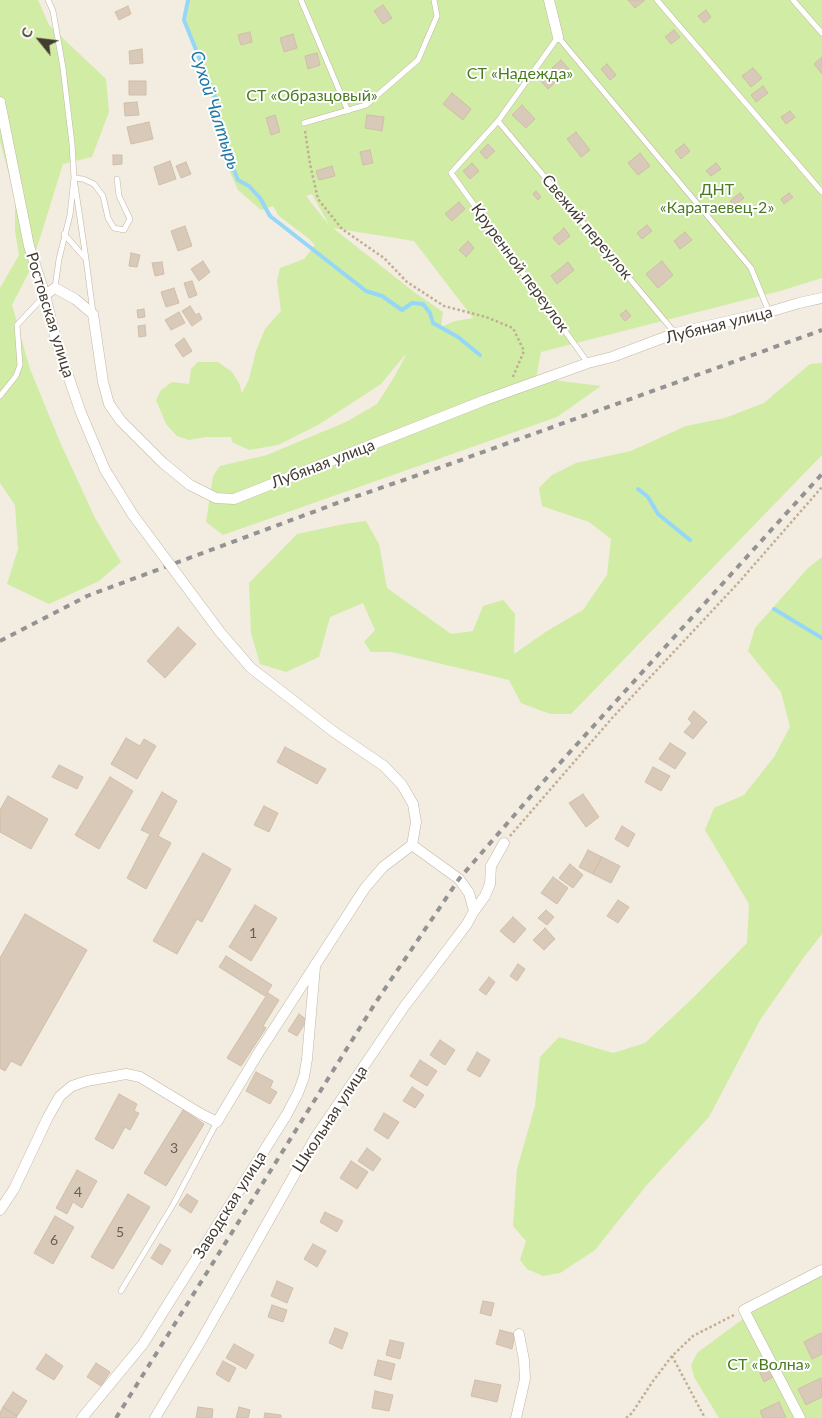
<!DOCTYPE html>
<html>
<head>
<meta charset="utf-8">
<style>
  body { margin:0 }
  #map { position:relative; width:822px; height:1418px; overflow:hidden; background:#f3ece1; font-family:Lato,sans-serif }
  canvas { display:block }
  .north { position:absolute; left:15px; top:15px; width:50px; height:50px; -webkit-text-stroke:4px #fff; paint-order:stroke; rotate:299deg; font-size:14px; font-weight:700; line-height:20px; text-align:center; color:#443c32 }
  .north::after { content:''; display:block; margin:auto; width:18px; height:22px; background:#443c32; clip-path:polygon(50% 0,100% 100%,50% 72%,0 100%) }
</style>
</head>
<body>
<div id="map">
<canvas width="822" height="1418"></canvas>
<div class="north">С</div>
</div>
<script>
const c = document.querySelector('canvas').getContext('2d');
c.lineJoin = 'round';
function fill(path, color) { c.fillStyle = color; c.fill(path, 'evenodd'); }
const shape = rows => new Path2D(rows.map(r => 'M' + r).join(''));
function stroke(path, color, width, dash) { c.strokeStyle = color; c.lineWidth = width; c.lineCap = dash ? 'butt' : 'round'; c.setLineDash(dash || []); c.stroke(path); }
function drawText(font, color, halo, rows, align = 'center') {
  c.font = font + ' Lato,sans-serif'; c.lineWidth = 4; c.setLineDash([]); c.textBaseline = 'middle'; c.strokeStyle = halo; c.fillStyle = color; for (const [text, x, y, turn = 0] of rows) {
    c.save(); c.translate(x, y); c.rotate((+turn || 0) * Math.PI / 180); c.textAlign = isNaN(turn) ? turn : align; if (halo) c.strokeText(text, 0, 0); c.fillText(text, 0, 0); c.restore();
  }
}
fill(shape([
  [0,0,38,0,49,25,106,79,109,112,92,157,63,164,30,270,12,305,30,369,60,442,95,518,121,562,99,581,49,604,7,584,18,549,15,505,0,483,0,288,19,255,15,231,15,198,0,141],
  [189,0,822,0,822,278,780,291,541,352,536,378,601,386,557,417,223,535,206,522,213,476,220,466,267,455,346,422,377,404,393,379,406,355,405,355,381,384,318,425,278,445,249,450,232,442,231,437,206,437,189,440,177,436,166,424,156,400,161,390,172,382,189,384,191,369,198,362,218,362,232,372,239,383,242,393,249,379,256,351,265,329,281,311,277,281,280,268,304,259,315,245,308,238,279,216,273,206,261,210,238,190,230,172,221,141,221,133,215,104,209,92,204,71,194,51,186,23],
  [312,194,328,223,328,224,306,196],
  [333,228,414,241,473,318,455,321,441,327,443,312,414,292],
  [822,363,822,455,571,714,550,714,521,703,509,680,392,652,371,652,364,642,375,630,363,603,330,617,319,657,286,672,260,664,251,633,249,583,297,534,344,524,366,521,379,544,387,588,451,634,473,631,483,606,503,600,515,614,514,654,547,631,583,610,607,575,611,539,589,522,542,506,539,488,552,475,576,463,631,451,686,426,725,418,764,403,810,364],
  [822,557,822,934,804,957,760,1020,709,1117,646,1186,595,1250,560,1273,543,1276,527,1269,520,1260,526,1241,513,1226,517,1169,535,1106,540,1057,559,1037,613,1053,645,1043,696,995,747,943,749,904,705,830,714,808,744,795,774,757,790,727,781,692,748,651,755,628,808,568],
  [822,1275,822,1418,719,1418,694,1377,691,1365,697,1353,751,1313]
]), '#d1eca5');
stroke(shape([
  [188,0,184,20,215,97,225,149,238,180,249,186,260,198,270,216,366,291,382,296,402,310,412,303,423,304,430,313,433,323,458,337,480,355],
  [638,489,648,497,658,514,690,540],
  [774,609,822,638]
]), '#96d7f7', 4);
const building = shape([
  [628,0,645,0,635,8,628,0],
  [383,5,392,18,383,24,374,11,383,5],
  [128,6,131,14,119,20,115,12,128,6],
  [706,10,711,17,704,23,698,16,706,10],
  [674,30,680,37,671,44,665,37,674,30],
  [250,32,252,42,241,45,238,35,250,32],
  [293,34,297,48,284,52,280,38,293,34],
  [142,49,143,63,130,64,129,51,142,49],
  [317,53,320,65,308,69,305,56,317,53],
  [822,57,822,74,814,64,822,57],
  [561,60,569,69,560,77,552,68,561,60],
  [607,64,616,75,610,80,601,69,607,64],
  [753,68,762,78,751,87,742,76,753,68],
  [550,71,558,80,548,89,540,80,550,71],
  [129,81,146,81,146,95,129,95,129,81],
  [763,86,768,93,756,102,751,95,763,86],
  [452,93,471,109,463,120,443,104,452,93],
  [137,102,139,115,125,116,124,103,137,102],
  [522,105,535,119,526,128,512,115,522,105],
  [790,111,795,117,786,124,781,117,790,111],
  [275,115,280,132,271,135,266,118,275,115],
  [367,115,384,117,382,131,365,128,367,115],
  [149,122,153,139,131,144,127,127,149,122],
  [576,132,590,150,581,157,567,139,576,132],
  [488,144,495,151,486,159,480,152,488,144],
  [684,144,690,151,681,159,675,151,684,144],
  [370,150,373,163,363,165,360,152,370,150],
  [640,153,650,166,638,175,628,163,640,153],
  [113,155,122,155,122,164,113,165,113,155],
  [170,161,176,179,159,185,154,167,170,161],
  [186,162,191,174,181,178,176,166,186,162],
  [472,163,479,171,470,179,463,171,472,163],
  [716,163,721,169,711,176,706,171,716,163],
  [332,166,335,176,319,180,316,171,332,166],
  [536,191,541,197,538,200,533,194,536,191],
  [740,193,744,198,734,206,730,201,740,193],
  [789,193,793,197,784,204,781,199,789,193],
  [459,202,465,209,452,221,445,214,459,202],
  [689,207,693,211,688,215,684,211,689,207],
  [647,225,652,231,642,239,637,233,647,225],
  [185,226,192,246,178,251,171,231,185,226],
  [564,228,570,236,559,245,553,238,564,228],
  [685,232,692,240,680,249,674,241,685,232],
  [468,241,474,248,466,257,459,250,468,241],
  [131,253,140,255,137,267,129,266,131,253],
  [203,261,210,272,199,281,191,269,203,261],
  [662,261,673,275,658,288,646,274,662,261],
  [162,262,164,274,155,276,152,263,162,262],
  [568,262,574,270,557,284,551,276,568,262],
  [192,281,197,295,189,298,184,283,192,281],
  [174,288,179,303,166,307,161,292,174,288],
  [190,306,196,315,199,313,202,319,192,326,182,311,190,306],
  [144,309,145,317,138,318,137,310,144,309],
  [626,310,631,316,625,321,620,315,626,310],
  [179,312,185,323,171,330,165,320,179,312],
  [145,325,146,336,139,337,138,326,145,325],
  [184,338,192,351,183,357,175,345,184,338],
  [178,627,196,644,165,678,147,661,178,627],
  [694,711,707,722,693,739,684,732,692,723,688,719,694,711],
  [126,738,140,746,144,739,156,746,137,779,111,764,126,738],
  [670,743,686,753,675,769,659,759,670,743],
  [285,747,326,769,317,784,277,762,285,747],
  [59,765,83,777,77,789,52,777,59,765],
  [653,767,670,776,661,791,645,782,653,767],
  [110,777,133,791,99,849,75,835,110,777],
  [162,792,177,801,158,836,171,843,146,889,127,878,150,834,141,830,162,792],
  [583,794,599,817,586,827,569,803,583,794],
  [8,796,48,819,31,849,0,832,0,810,8,796],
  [264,806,278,813,269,832,254,825,264,806],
  [622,826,635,834,628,847,615,839,622,826],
  [588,850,602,857,593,874,579,867,588,850],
  [203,853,231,869,202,922,197,919,177,954,153,941,203,853],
  [602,857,620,866,611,883,593,874,602,857],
  [570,864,583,875,573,888,559,878,570,864],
  [553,877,568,888,557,904,541,893,553,877],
  [618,900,629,907,618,923,607,916,618,900],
  [255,905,277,918,251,961,229,947,255,905],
  [546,910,554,917,547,925,538,918,546,910],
  [25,914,87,950,21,1066,11,1061,5,1071,0,1068,0,958,25,914],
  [513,917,526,929,514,943,500,931,513,917],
  [545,928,555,939,544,950,533,940,545,928],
  [226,956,272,985,265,996,219,967,226,956],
  [518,964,525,969,517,981,510,976,518,964],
  [489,977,495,982,486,995,479,990,489,977],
  [268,993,279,1000,263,1026,266,1028,241,1066,227,1058,268,993],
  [299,1014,307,1020,297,1036,288,1031,299,1014],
  [440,1040,455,1050,445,1065,430,1055,440,1040],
  [477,1052,490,1060,480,1077,467,1070,477,1052],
  [420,1060,437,1071,427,1086,410,1076,420,1060],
  [256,1072,273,1081,270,1088,277,1092,270,1104,246,1091,256,1072],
  [412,1087,424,1095,415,1108,403,1101,412,1087],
  [119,1094,137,1104,134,1111,139,1113,130,1130,125,1127,113,1149,95,1139,119,1094],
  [183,1110,204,1124,166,1186,144,1173,183,1110],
  [384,1113,399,1122,388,1139,374,1130,384,1113],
  [367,1148,381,1159,373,1171,358,1161,367,1148],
  [351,1161,368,1172,357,1189,340,1178,351,1161],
  [77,1170,97,1181,82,1208,73,1202,67,1214,56,1208,77,1170],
  [128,1194,150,1207,113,1269,91,1257,128,1194],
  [187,1194,198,1201,191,1213,179,1205,187,1194],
  [325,1212,343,1221,337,1232,320,1222,325,1212],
  [55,1216,74,1227,53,1264,34,1253,55,1216],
  [160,1244,171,1250,162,1265,151,1258,160,1244],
  [313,1244,326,1251,317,1267,304,1259,313,1244],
  [277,1281,293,1288,287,1303,271,1296,277,1281],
  [483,1301,494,1303,491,1316,480,1313,483,1301],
  [272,1305,287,1310,283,1322,268,1317,272,1305],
  [335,1328,348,1333,342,1349,329,1343,335,1328],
  [500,1330,515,1334,512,1349,496,1344,500,1330],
  [821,1333,822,1336,822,1354,812,1359,804,1342,821,1333],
  [390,1340,404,1343,400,1359,386,1355,390,1340],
  [234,1344,254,1355,246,1369,226,1358,234,1344],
  [46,1354,63,1366,54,1380,36,1369,46,1354],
  [378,1360,395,1364,391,1380,374,1375,378,1360],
  [223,1361,236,1368,229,1382,216,1374,223,1361],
  [96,1363,110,1372,101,1386,87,1377,96,1363],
  [768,1367,773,1377,764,1382,759,1371,768,1367],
  [821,1378,822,1397,806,1405,798,1389,821,1378],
  [475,1380,501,1385,497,1402,471,1396,475,1380],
  [375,1391,393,1395,389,1411,372,1408,375,1391],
  [13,1392,27,1401,17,1416,3,1407,13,1392],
  [779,1402,786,1418,763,1418,760,1411,779,1402],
  [3,1407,17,1416,16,1418,0,1418,0,1413,3,1407],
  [198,1407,213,1409,212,1418,196,1418,198,1407],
  [239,1407,250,1410,248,1418,236,1418,239,1407],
  [265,1413,281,1415,281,1418,264,1418,265,1413]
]);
fill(building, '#d8c9b9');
stroke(building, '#d1bea8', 1);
const service = shape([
  [48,0,53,11,63,68,72,144,74,178,70,215,59,259,55,288],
  [301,0,348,111],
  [657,0,822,192],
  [793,0,822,33],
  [498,121,675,333],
  [304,123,366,105,418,60,437,16,434,0],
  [64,234,86,259,93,313],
  [86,259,74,178,83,179,94,184,103,196,108,218,114,228,124,230,130,219,119,196,117,179],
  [588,363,451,173,498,121,558,37,751,268,769,312],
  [0,396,16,376,20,365,17,325,45,295],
  [121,1291,174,1203,217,1122]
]);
const minor = shape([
  [549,0,558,37],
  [0,102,29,246,45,295,57,344,81,413,105,470,133,515],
  [45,295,55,288,75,299,93,314,103,382,109,404,121,421,163,463,190,485,216,498,234,499,485,400,588,363,612,357,676,333,769,312,799,303,822,298],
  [194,597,220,632,251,668,334,732,384,766,402,785,413,804,416,822,412,845],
  [474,911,485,896,490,884,491,866,504,843],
  [0,1210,14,1189,48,1117,60,1096,72,1086,87,1081,126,1074,140,1077,201,1114,217,1122,259,1052,365,888,383,867,412,845],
  [82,1418,143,1344,287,1114,298,1093,304,1077,307,1059,315,967],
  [155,1418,201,1341,315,1138,404,1007,467,924,474,911,469,893,459,879,412,845],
  [516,1418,525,1379,524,1360,519,1334],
  [800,1418,744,1310,822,1270]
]);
stroke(service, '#c1b6a6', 6);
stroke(minor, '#c1b6a6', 11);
stroke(shape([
  [305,131,310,164,318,199,342,229,384,258,407,282,444,306,486,317,513,328,524,351,512,379],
  [510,836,613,717,740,581,822,487],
  [672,1356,705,1418],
  [626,1418,632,1413,653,1381,672,1356,693,1336,734,1315]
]), '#c2ae93', 2.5, [2.5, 2.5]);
stroke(service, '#fff', 5);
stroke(minor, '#fff', 10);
stroke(shape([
  [0,641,87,596,340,502,447,465,822,330],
  [116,1418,376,1002,459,879,550,774,822,474]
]), '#939393', 4, [6, 6]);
const minorBridge = shape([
  [133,515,194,597]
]);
stroke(minorBridge, '#c1b6a6', 11, []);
stroke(minorBridge, '#fff', 10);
drawText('14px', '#695f54', null, [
  ["1",253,933],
  ["3",174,1148],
  ["4",78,1192],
  ["5",120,1232],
  ["6",54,1240]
]);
drawText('16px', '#497b20', '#fff', [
  ["СТ «Надежда»",520,74],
  ["СТ «Образцовый»",312,96],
  ["ДНТ",717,190],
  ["«Каратаевец-2»",717,208],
  ["СТ «Волна»",769,1365]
]);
drawText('16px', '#443c32', '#fff', [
  ["Свежий переулок",587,227,50],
  ["Круренной переулок",520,268,54],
  ["Ростовская улица",50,315,73],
  ["Лубяная улица",719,325,-14],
  ["Лубяная улица",323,464,-21],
  ["Школьная улица",330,1119,-57],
  ["Заводская улица",230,1205,-58]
]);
drawText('italic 18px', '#2079a8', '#fff', [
  ["Сухой Чалтырь",215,110,72]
]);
</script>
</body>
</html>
